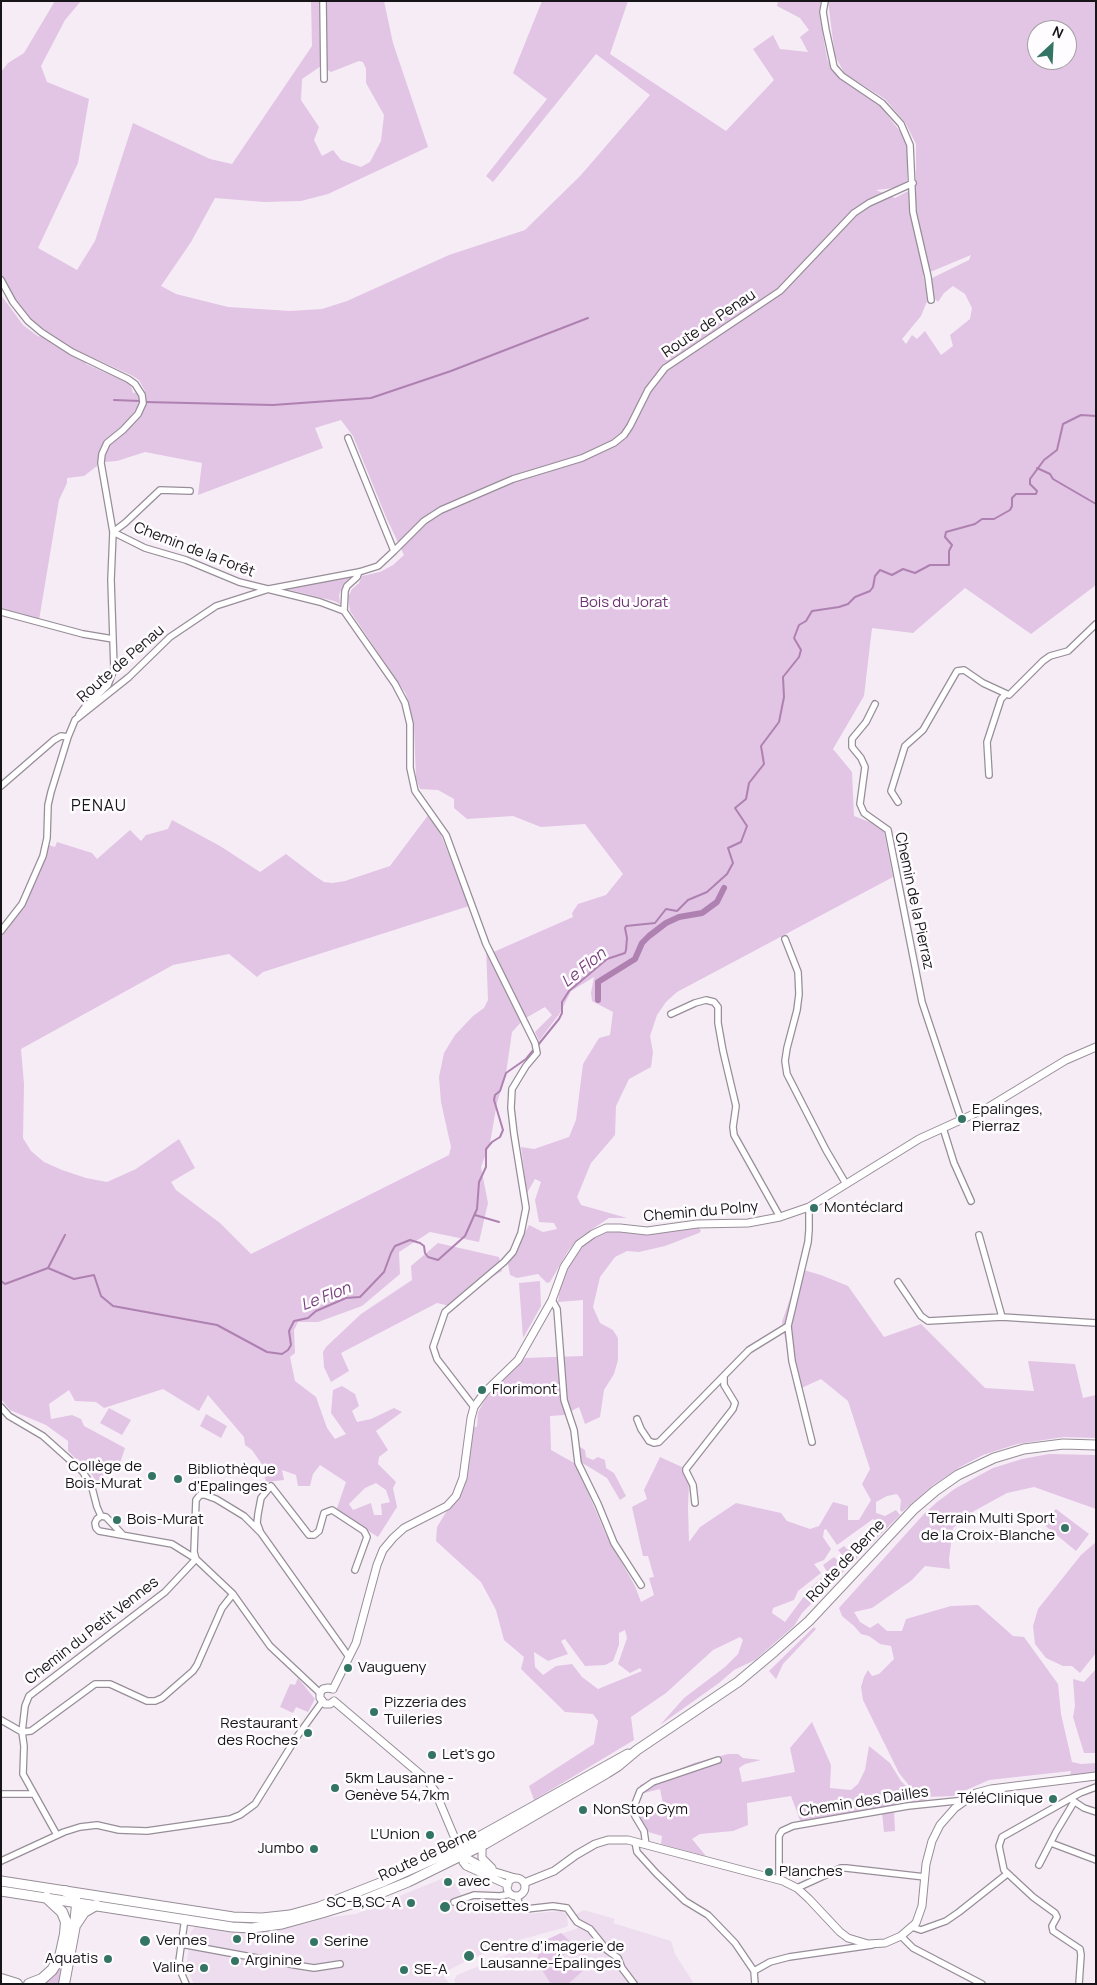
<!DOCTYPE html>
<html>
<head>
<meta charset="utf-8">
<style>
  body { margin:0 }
  #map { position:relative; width:1097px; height:1985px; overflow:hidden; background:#f6ecf6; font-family:Manrope,sans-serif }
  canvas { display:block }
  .frame { position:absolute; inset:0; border:2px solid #181519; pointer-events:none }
  .north { position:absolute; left:1027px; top:20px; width:50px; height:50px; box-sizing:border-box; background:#fefcfe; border:1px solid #a2a0a2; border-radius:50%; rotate:25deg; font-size:14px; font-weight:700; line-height:20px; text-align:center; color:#181519 }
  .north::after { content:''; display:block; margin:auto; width:18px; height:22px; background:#347464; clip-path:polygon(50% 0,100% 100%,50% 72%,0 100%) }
</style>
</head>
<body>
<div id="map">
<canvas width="1097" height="1985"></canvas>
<div class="frame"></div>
<div class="north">N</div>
</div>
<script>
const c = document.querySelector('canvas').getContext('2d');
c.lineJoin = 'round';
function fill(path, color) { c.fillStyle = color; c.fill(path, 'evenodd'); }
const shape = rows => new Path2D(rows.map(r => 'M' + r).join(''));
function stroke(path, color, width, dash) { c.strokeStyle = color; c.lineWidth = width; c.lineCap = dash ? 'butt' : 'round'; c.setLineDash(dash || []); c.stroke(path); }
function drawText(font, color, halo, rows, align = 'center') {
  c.font = font + ' Manrope,sans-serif'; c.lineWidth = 5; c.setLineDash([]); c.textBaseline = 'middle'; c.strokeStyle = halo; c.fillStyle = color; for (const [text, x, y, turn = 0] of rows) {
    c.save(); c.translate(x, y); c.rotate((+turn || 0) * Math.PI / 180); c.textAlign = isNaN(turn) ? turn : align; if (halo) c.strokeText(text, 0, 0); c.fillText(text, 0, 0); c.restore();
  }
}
fill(shape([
  [451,1875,458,1890,467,1903,492,1903,510,1906,518,1912,526,1914,561,1911,567,1915,568,1926,563,1928,508,1943,462,1963,447,1971,444,1977,450,1984,194,1984,186,1968,191,1932,195,1927,262,1931,292,1927,325,1918,356,1914],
  [584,1910,615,1919,613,1923,671,1941,675,1954,693,1982,691,1984,456,1984,454,1980,457,1975,533,1944,578,1928,579,1921,574,1915]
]), '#edddee');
fill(shape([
  [55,1,81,1,65,20,41,66,47,82,89,99,78,163,38,248,77,270,95,241,133,123,210,159,232,164,312,46,311,1,384,1,393,43,428,147,328,194,301,201,264,202,215,198,191,242,161,286,176,294,228,307,290,311,322,309,347,301,449,255,525,230,581,175,650,95,596,54,493,182,486,176,547,99,513,73,542,1,628,1,610,54,726,131,774,80,753,49,773,35,780,49,808,52,800,37,809,30,800,18,777,6,778,1,821,1,819,12,822,30,827,58,831,69,840,79,880,106,903,135,907,146,907,181,894,188,876,190,895,198,916,187,916,144,905,122,885,99,845,74,835,56,828,1,1096,1,1096,585,1031,634,965,588,913,633,872,628,864,696,833,749,852,772,854,816,883,827,893,877,677,992,666,1002,657,1015,650,1036,653,1052,651,1067,629,1079,616,1106,615,1135,591,1163,577,1197,581,1205,627,1218,609,1218,579,1238,568,1251,550,1282,547,1283,538,1274,517,1278,510,1275,508,1264,529,1225,543,1232,557,1229,554,1223,539,1222,535,1200,541,1182,535,1179,527,1193,521,1147,534,1149,569,1137,576,1120,583,1064,599,1038,610,1035,613,1012,592,1001,591,993,594,977,571,991,560,1013,539,1041,535,1032,552,1015,545,1007,524,1019,512,1032,506,1073,497,1103,490,1143,481,1167,488,1203,479,1242,430,1232,399,1252,400,1274,362,1306,318,1322,298,1322,294,1330,295,1353,290,1357,295,1381,316,1397,327,1428,335,1439,346,1434,331,1413,333,1390,342,1386,355,1394,359,1406,352,1411,357,1422,371,1419,394,1408,402,1412,376,1431,388,1450,379,1457,378,1464,396,1482,393,1488,397,1507,378,1537,347,1517,335,1514,346,1482,320,1465,313,1474,310,1486,298,1486,296,1475,282,1470,284,1480,266,1482,261,1463,252,1450,245,1445,244,1437,208,1395,199,1411,163,1389,104,1408,96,1402,75,1401,69,1390,49,1404,51,1419,72,1415,81,1419,84,1426,125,1448,117,1472,107,1475,96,1484,93,1476,68,1451,68,1441,46,1425,10,1410,1,1399,1,935,6,931,24,905,43,862,48,845,55,847,57,842,92,853,97,859,130,830,141,841,146,835,168,829,172,820,220,846,260,872,286,854,315,876,324,882,332,883,345,881,390,866,429,814,435,820,469,906,263,972,257,977,229,954,173,965,21,1049,24,1084,23,1138,31,1151,44,1162,62,1170,86,1178,107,1182,136,1169,179,1139,195,1168,171,1182,176,1190,220,1223,251,1254,449,1155,451,1147,441,1102,439,1077,444,1053,455,1035,473,1016,484,1008,488,1000,486,947,489,954,573,917,572,913,578,904,606,895,623,874,585,824,541,827,513,816,467,819,454,808,454,799,438,790,420,789,416,778,414,726,406,694,350,611,348,597,352,589,359,583,362,576,380,572,393,565,404,555,386,517,353,436,341,420,315,428,323,448,198,495,202,463,145,452,117,461,104,462,105,454,109,445,125,432,140,415,143,409,137,408,128,421,104,441,99,453,97,466,84,476,67,478,67,483,59,500,39,620,1,609,1,295,23,325,39,337,41,332,28,321,1,280,1,72,8,63,24,53],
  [1037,30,1067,30,1067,60,1037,60],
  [359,61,363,62,366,69,366,83,384,115,381,141,370,162,361,167,341,160,333,150,322,156,314,140,319,127,301,100,302,79,321,66,331,72],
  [971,255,969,260,930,279,934,298,938,302,944,293,953,286,965,294,972,308,970,319,950,335,953,346,941,355,925,331,917,339,912,335,906,344,902,339,921,316,928,299,923,275],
  [89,356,131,375,139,380,145,391,133,393,131,386,126,382,86,364],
  [376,1483,386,1490,390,1502,381,1504,382,1515,374,1515,371,1503,353,1510,349,1504,365,1488],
  [351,577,344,583,339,595,340,604,334,601,286,589],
  [694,1227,699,1228,701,1231,699,1233,665,1246,639,1252,627,1251,615,1257,600,1277,593,1307,600,1323,613,1330,618,1338,618,1360,614,1374,604,1390,600,1417,585,1424,579,1407,564,1415,550,1416,551,1450,576,1464,606,1535,635,1586,641,1602,654,1595,649,1578,654,1577,648,1556,643,1556,632,1507,647,1499,644,1490,660,1457,684,1468,682,1472,689,1481,688,1508,689,1542,700,1527,736,1503,781,1513,787,1521,810,1529,819,1526,833,1502,848,1506,848,1520,859,1520,871,1500,862,1484,870,1469,848,1401,821,1379,795,1391,782,1322,800,1269,821,1275,848,1286,884,1337,921,1324,985,1388,1034,1391,1028,1361,1075,1364,1083,1398,1096,1395,1096,1438,1064,1437,1017,1444,983,1455,960,1467,933,1485,902,1512,900,1510,901,1500,897,1494,887,1496,876,1502,876,1513,885,1516,896,1510,900,1515,802,1613,794,1626,755,1660,734,1670,719,1683,660,1725,684,1698,725,1667,738,1654,743,1640,740,1637,713,1650,666,1693,631,1717,634,1740,534,1800,529,1786,594,1744,598,1721,593,1714,565,1712,521,1669,524,1657,504,1640,496,1610,481,1582,436,1541,437,1527,459,1491,472,1426,477,1427,478,1412,486,1398,525,1358,583,1356,583,1300,558,1302,560,1287,567,1269,585,1243,605,1232,615,1231,644,1235],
  [873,1519,880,1523,877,1531,858,1548,848,1550,844,1546,838,1550,842,1555,838,1561,834,1557,823,1565,827,1572,808,1591,785,1622,772,1613,773,1608,794,1600,798,1591,821,1573,814,1564,824,1560,831,1549,823,1537,824,1530,826,1529,837,1545],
  [625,1630,627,1638,618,1664,630,1673,640,1668,642,1671,598,1689,582,1677,572,1664,556,1666,543,1675,535,1667,534,1652,548,1661,568,1654,561,1641,565,1639,585,1666,605,1665,613,1661,619,1645,619,1633],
  [438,1243,499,1257,502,1271,469,1290,450,1306,437,1303,341,1353,349,1371,331,1382,324,1367,323,1352,326,1347,361,1314,412,1280,411,1266],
  [540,1281,541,1306,523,1338,519,1283],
  [109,1408,131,1420,122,1435,100,1423],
  [206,1414,227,1426,221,1438,200,1426],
  [577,1445,585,1450,586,1457,593,1460,598,1457,605,1460,606,1468,614,1473,626,1496,620,1500,607,1478,579,1461],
  [1049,1454,1096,1455,1096,1509,1034,1487,1007,1493,974,1511,953,1528,949,1559,950,1569,925,1566,912,1580,872,1608,854,1612,860,1622,870,1628,878,1623,887,1631,902,1631,906,1619,951,1606,978,1605,1013,1636,1024,1637,1058,1684,1061,1714,1072,1762,1081,1764,1096,1763,1096,1772,1070,1775,1071,1771,989,1780,953,1796,925,1797,911,1788,899,1773,863,1700,861,1687,864,1677,868,1670,872,1676,879,1674,894,1659,891,1646,880,1644,869,1636,861,1634,854,1626,842,1616,839,1608,923,1515,937,1502,956,1488,993,1468,1022,1459],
  [1056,1509,1089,1534,1076,1551,1042,1523],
  [1096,1542,1096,1653,1080,1673,1072,1666,1063,1666,1046,1658,1035,1644,1033,1626,1038,1609,1081,1555],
  [814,1627,816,1629,783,1664,776,1679,769,1671],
  [1096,1669,1096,1753,1084,1753,1073,1717,1075,1706,1073,1679,1084,1682],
  [298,1678,315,1699,308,1712,296,1707,293,1713,280,1707,290,1684,295,1685],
  [812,1722,831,1765,830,1788,851,1790,858,1784,865,1770,869,1746,890,1763,901,1781,916,1796,927,1800,952,1799,801,1823,791,1796,747,1803,748,1825,733,1831,700,1834,692,1839,706,1856,661,1844,662,1836,645,1831,637,1813,663,1804,660,1789,644,1793,640,1785,694,1763,728,1754,738,1754,743,1758,761,1760,745,1764,739,1768,742,1782,795,1772,790,1748],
  [894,1811,895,1831,884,1832,882,1812],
  [561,1933,573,1944,563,1956,578,1970,583,1965,586,1968,568,1984,551,1984,537,1962,538,1955,546,1940],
  [65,1952,59,1984,38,1984]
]), '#e2c4e4');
stroke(shape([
  [114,400,140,401],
  [145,402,273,405,371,398,451,371,588,318],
  [1037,468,1050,474,1053,479,1096,504],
  [538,1045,559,1019,562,1013,562,1002,569,991,607,959,625,953,626,950,627,938,625,928,626,926,655,923,666,909,677,911,688,900,707,892,727,874,733,863,728,848,741,842,747,826,735,808,746,799,749,783,764,764,761,746,779,722,784,697,783,677,799,657,801,650,794,638,799,625,806,621,812,611,839,607,848,604,855,597,870,591,873,587,875,576,880,570,892,575,903,569,915,573,930,565,949,565,949,551,952,545,945,537,946,532,975,524,982,519,994,519,1010,510,1012,506,1012,498,1016,494,1036,494,1037,491,1030,484,1030,479,1044,460,1057,450,1063,424,1081,415,1096,416],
  [475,1215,499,1222],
  [48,1268,65,1235],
  [1,1281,5,1284,48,1268,74,1279,94,1275,101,1296,113,1306,217,1325,267,1352,282,1354,288,1350,291,1345,289,1331,294,1321,308,1318,316,1311,346,1298,360,1297,384,1272,391,1253,395,1246,410,1240,420,1243,424,1246,425,1253,428,1257,438,1260,465,1236,477,1209,479,1182,486,1167,486,1149,492,1142,500,1137,503,1130,494,1100,495,1095,500,1091,506,1073,526,1059,535,1048]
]), '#ae81b1', 2);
stroke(shape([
  [598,1000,598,982,635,959,642,943,649,936,666,923,679,917,702,913,717,902,724,888]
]), '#ae81b1', 6);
const minor = shape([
  [323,1,324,79],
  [825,1,823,12,826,30,834,67,842,76,882,103,901,124,910,145,913,212,928,277,931,300],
  [1,280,13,302,28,321,41,332,72,352,128,379,135,384,142,395,143,403,138,414,123,430,107,443,102,454,101,463,113,532,111,580,114,669,108,685,85,707,79,715],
  [113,532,145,548,186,560,239,582,320,602,344,611],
  [113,532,125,523,160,490,190,491],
  [394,551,424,521,441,510,513,479,582,458,614,443,624,435,630,426,648,390,665,368,780,291,854,213,869,203,913,183],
  [359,572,357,577,347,586,345,591,344,611,395,684,405,703,410,724,410,768,415,791,446,835,486,944,535,1043,537,1053,526,1066,512,1089,511,1108,514,1134,526,1208,521,1233,513,1252,504,1262,445,1312,433,1347,437,1359,474,1407],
  [1,612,83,634,113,639],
  [875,704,866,722,852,739,852,747,861,758,865,767,860,804,864,813,888,830,922,1002,961,1119],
  [989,775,987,742,1001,699,1005,695],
  [1,786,54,740,61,736,68,737],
  [898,802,891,791,905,746,923,730,957,671,964,670,983,683,1009,695,1043,661,1050,656,1068,651,1096,624],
  [1,931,22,904,43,856,47,838,48,805,51,792,68,737,75,720,129,677,170,637,216,606,269,589,359,572,378,566,394,551,348,438],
  [785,939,798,972,799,994,797,1010,787,1048,785,1061,787,1074,826,1150,846,1184],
  [671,1014,695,1003,706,1000,714,1002,718,1007,718,1023,723,1051,736,1106,733,1127,734,1135,780,1217],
  [943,1128,954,1163,971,1201],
  [809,1207,809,1230,808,1242,788,1326,792,1361,812,1442],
  [979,1235,1002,1317],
  [898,1282,921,1316,928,1321,1002,1317,1096,1323],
  [552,1300,557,1309,564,1400,574,1430,578,1463,598,1504,614,1543,641,1585],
  [1,1407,9,1416,43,1436,82,1471,91,1484,97,1507,101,1516],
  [637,1419,641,1429,649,1441,654,1443,659,1442,749,1350,788,1326],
  [695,1503,693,1485,686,1471,686,1469,733,1409,735,1403,724,1385,724,1377],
  [260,1531,257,1523,258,1514,261,1498,271,1486,309,1535,314,1535,319,1531,324,1513,332,1510,364,1531,367,1537,355,1570],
  [123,1535,106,1517,101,1516,97,1519,95,1523,96,1528,99,1531,172,1544,196,1559,233,1594,270,1646,320,1693],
  [196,1559,194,1552,196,1500,200,1495,205,1495,216,1499,244,1516,261,1533,349,1657],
  [1,1720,22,1732],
  [22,1732,31,1731,95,1684,110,1684,147,1701,155,1701,162,1698,193,1671,197,1665,222,1608,233,1594],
  [1,1794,33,1794],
  [1072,1800,1084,1808,1096,1812],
  [57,1835,23,1774,24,1746,22,1732,25,1706,29,1696,165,1592,196,1559],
  [635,1842,637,1852,656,1873,685,1901,708,1915,735,1943,754,1971,755,1984],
  [1051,1843,1096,1860],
  [646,1845,644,1831,635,1816,633,1809,640,1791,653,1782,718,1760],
  [1,1861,64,1832,80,1827,97,1825,119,1830,147,1831,230,1819,240,1815,255,1804,296,1738,322,1702],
  [1039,1865,1056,1832,1074,1802],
  [779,1875,779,1836,782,1831,793,1826,908,1806,966,1800],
  [797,1888,841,1868,846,1868,925,1877],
  [517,1896,520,1906,526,1909,553,1906,567,1908,577,1922,590,1929,607,1950,618,1958,622,1968,634,1984],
  [454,1902,474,1895,500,1896,511,1894],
  [185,1918,179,1961,181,1972,186,1984],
  [912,1927,921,1930,946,1921,959,1912,1007,1874],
  [901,1936,913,1948,982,1984],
  [181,1944,295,1965,314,1968,340,1964],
  [754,1971,770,1962,789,1957,872,1945],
  [1079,1984,1081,1955,1080,1949,1053,1931,1052,1926,1057,1917,1055,1913,1033,1897,1004,1870,999,1846,1002,1837,1080,1793,1096,1787]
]);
const tertiary = shape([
  [333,1689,356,1643,377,1565,383,1550,393,1538,404,1528,447,1506,456,1496,463,1478,471,1418,474,1407,485,1392,518,1360,552,1300,564,1267,579,1244,593,1234,606,1228,620,1228,647,1231,697,1224,748,1223,780,1217,809,1207,919,1139,987,1108,1066,1060,1096,1047],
  [333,1689,328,1688,323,1689,320,1693,320,1698,325,1704,330,1704,334,1701],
  [334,1701,427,1780,435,1791,459,1848],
  [482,1845,482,1858,492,1868],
  [463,1856,463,1862,466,1866,508,1885],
  [463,1856,489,1870,515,1878],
  '507 1887a9 9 0 1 1 18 0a9 9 0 1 1-18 0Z',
  [524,1883,554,1871,576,1855,595,1844,608,1840,628,1840,783,1881,797,1888,809,1899,840,1932,848,1938,868,1944,885,1943,901,1936,916,1923,922,1906,926,1864,932,1841,940,1825,955,1808,976,1793,991,1789,1096,1776]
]);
const primary = shape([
  [1,1881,233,1917,262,1918,290,1915,319,1907,385,1881,459,1848,628,1754],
  [1,1891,232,1927,252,1928,282,1924,322,1913,361,1901,408,1882,485,1844,607,1773,618,1766,637,1750,738,1682,775,1651,809,1621,914,1509,935,1491,958,1475,994,1458,1024,1449,1063,1444,1096,1445]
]);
const motorway = shape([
  [76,1924,84,1912,96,1905],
  [1,1979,17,1984],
  [29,1984,42,1979,52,1970,60,1957,65,1934,66,1922,62,1912,46,1897],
  [64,1984,75,1925,77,1905,74,1896,65,1891]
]);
stroke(minor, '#978e98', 8);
stroke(tertiary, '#978e98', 9);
stroke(primary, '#978e98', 11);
stroke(motorway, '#978e98', 12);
stroke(minor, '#fff', 5.5);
stroke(tertiary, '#fff', 7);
stroke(primary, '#fff', 9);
stroke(motorway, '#fff', 10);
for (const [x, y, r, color] of [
  [962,1119,5,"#347464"],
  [814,1208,5,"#347464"],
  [482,1390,5,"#347464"],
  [152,1476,5,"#347464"],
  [178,1479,5,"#347464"],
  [117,1520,5,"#347464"],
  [1065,1528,5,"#347464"],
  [348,1668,5,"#347464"],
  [374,1712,5,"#347464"],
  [308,1733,5,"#347464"],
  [432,1755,5,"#347464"],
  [335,1788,5,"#347464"],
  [1053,1799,5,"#347464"],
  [583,1810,5,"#347464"],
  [430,1835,5,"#347464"],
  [314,1849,5,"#347464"],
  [769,1872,5,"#347464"],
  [448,1882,5,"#347464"],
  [411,1903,5,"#347464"],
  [445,1907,6,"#347464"],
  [237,1939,5,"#347464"],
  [145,1941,6,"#347464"],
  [314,1942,5,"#347464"],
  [469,1956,6,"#347464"],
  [108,1959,5,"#347464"],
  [235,1961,5,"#347464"],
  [204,1968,5,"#347464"],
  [404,1970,5,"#347464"]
]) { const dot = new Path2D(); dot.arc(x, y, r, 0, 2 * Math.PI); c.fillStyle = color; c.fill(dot); stroke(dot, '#fefcfe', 2); }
drawText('15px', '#181519', '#fefcfe', [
  ["Route de Penau",709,324,-34],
  ["Chemin de la Forêt",194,550,21],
  ["Route de Penau",121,664,-41],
  ["Chemin de la Pierraz",914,901,78],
  ["Chemin du Polny",701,1212,-5],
  ["Route de Berne",846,1561,-47],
  ["Chemin du Petit Vennes",92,1631,-38],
  ["Chemin des Dailles",864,1802,-9],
  ["Route de Berne",428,1855,-25]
]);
drawText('15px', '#6c3472', '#fefcfe', [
  ["Bois du Jorat",624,603]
]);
drawText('15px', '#181519', '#fefcfe', [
  ["Epalinges,",972,1110],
  ["Pierraz",972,1127],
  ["Montéclard",824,1208],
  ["Florimont",492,1390],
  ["Collège de",142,1467,"right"],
  ["Bois-Murat",142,1484,"right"],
  ["Bibliothèque",188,1470],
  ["d'Epalinges",188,1487],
  ["Terrain Multi Sport",1055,1519,"right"],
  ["de la Croix-Blanche",1055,1536,"right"],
  ["Bois-Murat",127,1520],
  ["Vaugueny",358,1668],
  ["Pizzeria des",384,1703],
  ["Tuileries",384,1720],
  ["Restaurant",298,1724,"right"],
  ["des Roches",298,1741,"right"],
  ["Let's go",442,1755],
  ["5km Lausanne -",345,1779],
  ["Genève 54,7km",345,1796],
  ["TéléClinique",1043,1799,"right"],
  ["NonStop Gym",593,1810],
  ["L'Union",420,1835,"right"],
  ["Jumbo",304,1849,"right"],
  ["Planches",779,1872],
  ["avec",458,1882],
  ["SC-B,SC-A",401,1903,"right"],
  ["Croisettes",456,1907],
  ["Proline",247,1939],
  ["Vennes",156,1941],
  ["Serine",324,1942],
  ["Centre d'imagerie de",480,1947],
  ["Lausanne-Épalinges",480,1964],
  ["Aquatis",98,1959,"right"],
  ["Arginine",245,1961],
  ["Valine",194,1968,"right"],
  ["SE-A",414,1970]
], 'left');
c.letterSpacing = '1px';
drawText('16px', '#181519', '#fefcfe', [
  ["PENAU",99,807]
]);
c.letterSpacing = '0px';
drawText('italic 16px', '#763e7c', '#fefcfe', [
  ["Le Flon",584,968,-39],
  ["Le Flon",326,1297,-21]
]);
</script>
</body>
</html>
